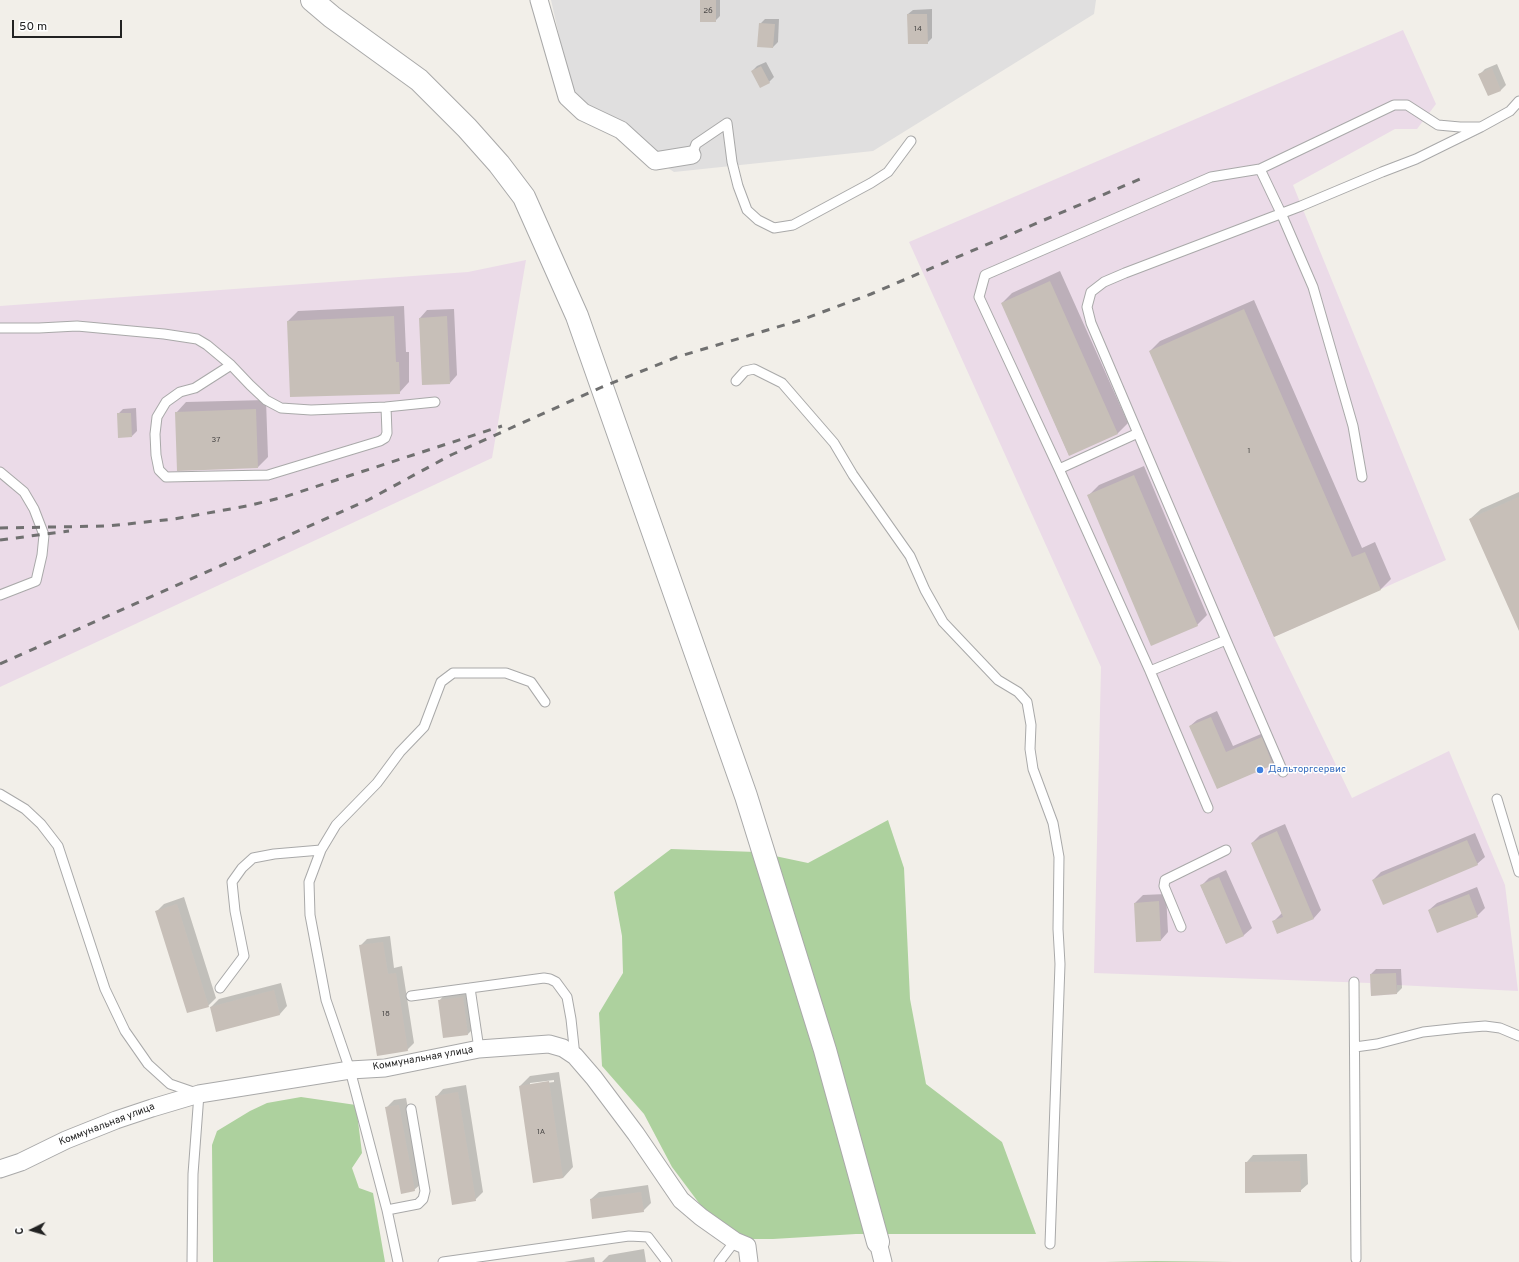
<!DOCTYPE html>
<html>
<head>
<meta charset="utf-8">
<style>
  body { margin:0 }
  #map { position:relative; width:1519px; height:1262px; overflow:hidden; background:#f2efe9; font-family:Overpass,sans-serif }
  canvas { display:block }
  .north { position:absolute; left:12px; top:1210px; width:40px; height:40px; -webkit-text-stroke:3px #fff; paint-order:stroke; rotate:265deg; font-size:11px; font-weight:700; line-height:16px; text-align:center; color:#222 }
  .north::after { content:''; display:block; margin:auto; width:14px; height:18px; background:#222; clip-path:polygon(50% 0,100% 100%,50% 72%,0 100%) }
  .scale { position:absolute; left:12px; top:20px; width:110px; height:18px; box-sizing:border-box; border:2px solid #222; border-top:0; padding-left:5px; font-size:12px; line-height:14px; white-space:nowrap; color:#222; -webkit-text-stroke:3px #fff; paint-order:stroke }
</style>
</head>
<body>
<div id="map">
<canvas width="1519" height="1262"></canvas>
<div class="north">С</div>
<div class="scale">50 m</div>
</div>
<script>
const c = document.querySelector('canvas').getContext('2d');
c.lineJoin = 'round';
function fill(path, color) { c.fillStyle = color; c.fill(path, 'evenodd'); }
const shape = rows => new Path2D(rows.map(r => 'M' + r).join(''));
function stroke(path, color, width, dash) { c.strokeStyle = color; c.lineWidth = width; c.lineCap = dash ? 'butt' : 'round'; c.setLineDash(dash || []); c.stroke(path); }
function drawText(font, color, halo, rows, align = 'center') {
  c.font = font + ' Overpass,sans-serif'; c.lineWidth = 3; c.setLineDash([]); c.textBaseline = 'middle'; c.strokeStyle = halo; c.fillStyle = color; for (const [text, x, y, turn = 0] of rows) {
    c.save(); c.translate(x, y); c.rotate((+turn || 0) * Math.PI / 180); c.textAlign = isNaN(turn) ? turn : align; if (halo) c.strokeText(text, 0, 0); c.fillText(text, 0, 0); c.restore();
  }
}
fill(shape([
  [551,0,1096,0,1094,14,873,151,674,172,575,106]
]), '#e0dfdf');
fill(shape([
  [1403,30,1436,104,1417,129,1395,129,1293,185,1446,560,1274,637,1352,798,1449,751,1505,885,1518,991,1397,985,1397,994,1371,996,1370,983,1094,973,1101,667,909,242],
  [526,260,492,458,0,687,0,306,468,272]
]), '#ebdbe8');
fill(shape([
  [888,820,904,868,910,999,926,1084,1002,1142,1036,1234,856,1234,773,1239,746,1239,702,1207,672,1167,644,1114,602,1066,599,1013,623,973,622,936,614,892,671,849,756,852,808,863],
  [301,1097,356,1105,362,1153,352,1168,359,1188,373,1193,385,1262,213,1262,212,1145,217,1131,250,1111,267,1103],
  [1156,1261,1234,1262,1105,1262]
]), '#add19e');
fill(shape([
  [701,0,720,0,720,16,715,21],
  [932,9,932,38,927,43,908,14,913,10],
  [765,19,779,19,778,42,773,47,760,24],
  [766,62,774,77,769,82,752,71,757,66],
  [1497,64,1506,85,1501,90,1488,95,1480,74,1485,69],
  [1060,271,1128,423,1118,433,1069,455,1002,303,1012,293],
  [1254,300,1362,548,1375,542,1391,579,1381,589,1274,636,1150,351,1160,341],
  [404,306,406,352,409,352,409,382,399,393,288,321,298,311],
  [454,309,457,375,450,383,420,318,427,310],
  [266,400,268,457,258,467,176,413,186,402],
  [136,408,137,431,132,436,118,414,123,409],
  [1144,466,1207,615,1197,625,1089,495,1099,485],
  [1519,492,1519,629,1470,519,1481,509],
  [1217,711,1233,746,1268,731,1279,757,1273,764,1218,788,1190,726,1197,720],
  [1285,824,1321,910,1314,918,1278,933,1273,922,1282,913,1252,843,1260,835],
  [1475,833,1485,857,1477,864,1373,880,1381,872],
  [1226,870,1252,928,1244,935,1226,943,1201,886,1209,878],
  [1477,887,1485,908,1477,916,1429,910,1437,903],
  [1166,894,1168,932,1161,940,1135,903,1143,895],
  [184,897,216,998,208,1006,156,912,164,904],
  [390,936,394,968,402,966,414,1043,407,1050,360,946,367,939],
  [1376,969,1401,969,1402,988,1397,993,1371,974],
  [281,983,287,1006,280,1014,211,1007,219,999],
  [470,990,476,1026,468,1034,444,1037,439,1001,446,993],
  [559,1072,573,1167,563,1178,534,1182,520,1086,530,1076],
  [554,1080,554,1082,530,1085,530,1083],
  [466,1085,483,1192,475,1200,436,1097,443,1089],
  [406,1098,422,1183,414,1190,386,1108,394,1100],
  [1307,1154,1308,1184,1300,1191,1246,1163,1253,1155],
  [648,1185,651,1203,643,1211,591,1199,599,1192],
  [644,1249,646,1262,602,1262,609,1255],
  [594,1257,595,1262,564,1262]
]), '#0003');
fill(shape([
  [700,0,716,0,716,22,700,22],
  [907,14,927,14,928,44,908,44],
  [759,23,775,24,773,48,757,47],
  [761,66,770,83,760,88,751,71],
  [1492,68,1501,91,1488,96,1478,74],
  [1050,281,1118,434,1069,456,1001,303],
  [1244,309,1352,557,1365,552,1381,590,1274,637,1149,351],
  [394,316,396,362,399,362,400,394,290,397,287,321],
  [447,316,450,384,422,385,419,318],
  [256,409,258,468,177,471,175,412],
  [117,413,131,413,132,437,118,438],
  [1134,475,1198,626,1151,646,1087,495],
  [1519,497,1519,631,1469,519],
  [1211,717,1226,752,1262,737,1273,765,1217,789,1189,726],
  [1277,831,1314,919,1277,934,1272,921,1283,917,1251,843],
  [1467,840,1478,865,1383,905,1372,880],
  [1219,877,1244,936,1226,944,1200,885],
  [1469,894,1478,917,1437,933,1428,910],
  [1159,901,1161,941,1136,942,1134,903],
  [177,904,209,1007,187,1013,155,911],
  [383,942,388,974,396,973,408,1051,377,1056,359,945],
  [1396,973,1397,994,1371,996,1370,974],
  [274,990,280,1015,216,1032,210,1007],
  [463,997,468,1035,443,1038,438,1000],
  [549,1081,563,1178,533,1183,519,1086],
  [458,1092,476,1201,452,1205,435,1096],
  [399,1105,415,1191,401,1194,385,1107],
  [1300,1161,1301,1192,1245,1193,1245,1162],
  [641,1192,644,1212,592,1219,590,1199]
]), '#c7bfb8');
const service = shape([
  [692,155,696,144,727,123,732,162,738,186,747,210,758,220,774,228,793,225,871,183,888,172,911,141],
  [0,328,39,328,77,326,164,334,197,339,207,345,231,365,250,385,266,400,281,408,311,410,386,407,387,433,385,438,380,441,268,475,166,477,159,470,156,455,155,434,157,417,166,402,180,392,195,388,231,365],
  [736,381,745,371,754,369,782,383,834,443,853,475,910,556,925,590,943,622,998,680,1018,692,1027,702,1031,725,1030,749,1033,769,1053,823,1059,857,1058,929,1060,964,1050,1244],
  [386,407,435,402],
  [1059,469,1138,433],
  [0,472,24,492,34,509,44,535,42,555,36,581,0,595],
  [1362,477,1353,426,1313,287,1281,213,1260,169,1394,105,1407,105,1438,125,1460,127,1479,127],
  [1226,640,1283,772],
  [1150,671,1059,469,979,297,985,275,1211,177,1260,169],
  [0,794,25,809,41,824,58,846,105,989,125,1031,148,1064,170,1084,199,1094,193,1174,192,1262],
  [1497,799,1519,872],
  [1208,808,1150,671,1226,640,1091,323,1087,307,1091,292,1104,282,1125,273,1301,206,1382,172,1416,159,1481,127,1510,111,1519,101],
  [1181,927,1164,886,1165,880,1226,850],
  [1354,982,1356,1259],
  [220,988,244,956,235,911,232,882,242,868,253,858,274,854,321,850],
  [470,988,479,1049],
  [411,996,544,978,550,979,556,982,567,997,571,1019,575,1056],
  [1355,1047,1377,1044,1423,1032,1460,1028,1485,1026,1500,1028,1519,1036],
  [387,1210,418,1204,423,1199,425,1191,411,1109],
  [398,1262,387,1210,350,1070,326,1000,310,915,309,882,321,850,336,825,377,783,400,752,424,727,441,682,453,673,506,673,531,682,545,702],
  [443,1262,629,1236,648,1237,667,1262],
  [719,1262,735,1241]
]);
const minor = shape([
  [539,0,567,97,583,112,621,130,655,161,692,155],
  [0,1169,21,1162,66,1140,116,1120,152,1108,199,1094,350,1070,385,1068,479,1049,549,1044,563,1048,575,1056,594,1078,636,1134,681,1200,701,1217,735,1241,747,1246,749,1262],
  [878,1242,883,1262]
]);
const tertiary = shape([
  [312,0,332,17,419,80,467,128,499,164,524,197,577,316,746,796,825,1050,878,1242]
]);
stroke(service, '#a9a9a9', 11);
stroke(minor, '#a9a9a9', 19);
stroke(tertiary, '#a9a9a9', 24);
stroke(service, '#fff', 9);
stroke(minor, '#fff', 17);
stroke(tertiary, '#fff', 22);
stroke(shape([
  [0,528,108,526,174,519,247,506,284,497,502,426],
  [0,540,69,531],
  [0,664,368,500,451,455,602,387,677,357,801,320,871,294,1147,176]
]), '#707070', 3, [8, 8]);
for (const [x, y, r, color] of [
  [1260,770,4,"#3f7fe0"]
]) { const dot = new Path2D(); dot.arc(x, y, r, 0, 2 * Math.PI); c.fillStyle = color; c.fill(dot); stroke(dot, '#fff', 1.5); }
drawText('8px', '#4b4948', null, [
  ["26",708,11],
  ["14",918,29],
  ["37",216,440],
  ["1",1249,451],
  ["18",386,1014],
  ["1А",541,1132]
]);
drawText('10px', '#366cbe', '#fff', [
  ["Дальторгсервис",1268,770]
], 'left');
drawText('10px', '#222', '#fff', [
  ["Коммунальная улица",423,1059,-10],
  ["Коммунальная улица",107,1125,-21]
]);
</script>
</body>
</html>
